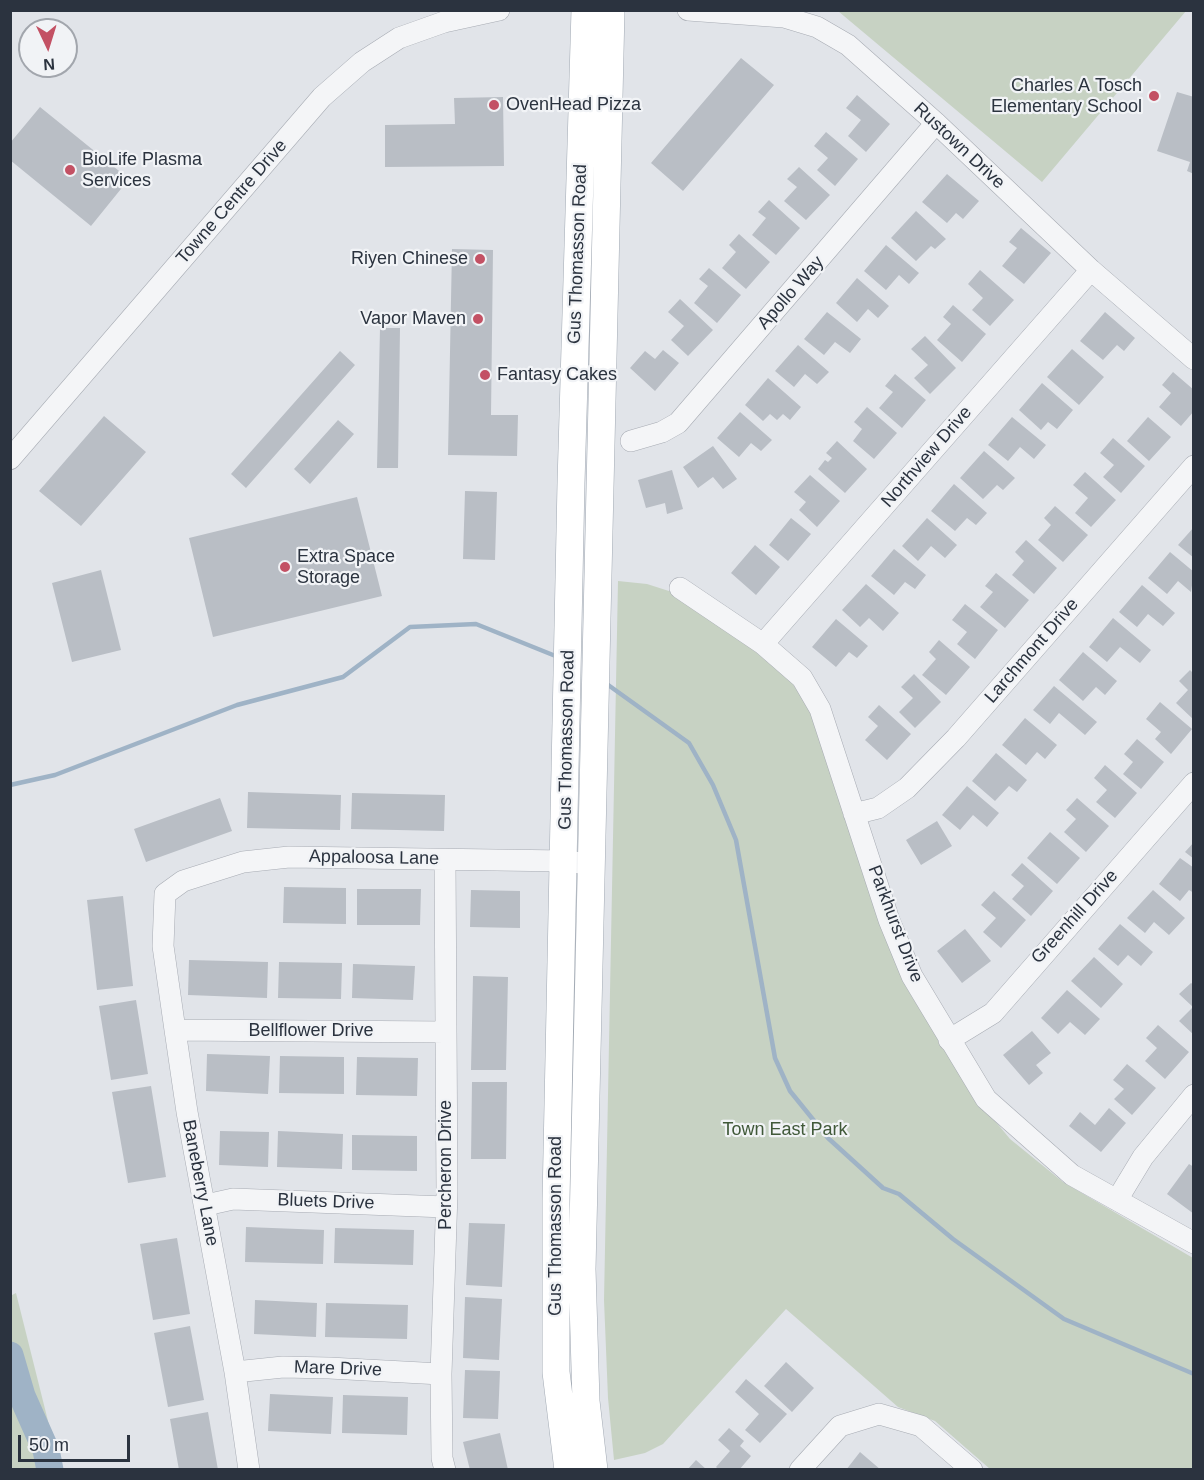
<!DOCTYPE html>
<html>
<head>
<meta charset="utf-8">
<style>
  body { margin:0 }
  #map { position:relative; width:1204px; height:1480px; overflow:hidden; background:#e1e4e9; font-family:Arial,sans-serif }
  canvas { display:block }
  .frame { position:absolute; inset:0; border:12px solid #2b333f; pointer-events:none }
  .north { position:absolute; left:18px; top:18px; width:60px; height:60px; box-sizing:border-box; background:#f1f3f6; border:2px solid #a2a6ad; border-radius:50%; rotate:176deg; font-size:16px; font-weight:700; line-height:24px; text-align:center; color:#2b333f }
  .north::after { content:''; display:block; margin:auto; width:21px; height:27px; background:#c35164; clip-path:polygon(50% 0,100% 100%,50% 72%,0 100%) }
  .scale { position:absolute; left:18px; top:1435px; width:112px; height:27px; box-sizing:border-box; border:3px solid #2b333f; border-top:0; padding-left:8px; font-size:18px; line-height:21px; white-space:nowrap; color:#2b333f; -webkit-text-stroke:4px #f1f3f6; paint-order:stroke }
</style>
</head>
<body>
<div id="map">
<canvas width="1204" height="1480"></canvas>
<div class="frame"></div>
<div class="north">N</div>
<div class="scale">50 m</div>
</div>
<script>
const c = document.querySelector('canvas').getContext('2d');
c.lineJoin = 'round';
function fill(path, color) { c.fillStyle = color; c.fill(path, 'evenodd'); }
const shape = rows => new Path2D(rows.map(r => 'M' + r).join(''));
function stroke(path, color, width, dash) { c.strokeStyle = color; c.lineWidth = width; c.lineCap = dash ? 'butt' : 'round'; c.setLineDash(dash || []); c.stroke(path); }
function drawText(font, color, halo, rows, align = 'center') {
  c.font = font + ' Arial,sans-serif'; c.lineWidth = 4.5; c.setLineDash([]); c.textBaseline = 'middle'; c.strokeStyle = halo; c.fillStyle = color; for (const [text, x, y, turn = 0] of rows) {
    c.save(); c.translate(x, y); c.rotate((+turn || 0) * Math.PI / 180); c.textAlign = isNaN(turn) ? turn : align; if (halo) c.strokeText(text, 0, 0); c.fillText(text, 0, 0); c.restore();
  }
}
fill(shape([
  [838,11,1186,11,1042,182],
  [618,581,647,584,672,592,717,620,790,680,811,711,906,987,972,1093,1010,1139,1063,1182,1193,1258,1194,1469,990,1469,935,1421,898,1407,786,1309,663,1444,645,1453,614,1460,608,1398,604,1300],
  [16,1293,60,1469,11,1469,10,1296]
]), '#c7d2c3');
stroke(shape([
  [604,682,689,743,713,785,736,840,775,1058,790,1091,828,1138,883,1188,899,1194,953,1239,1064,1319,1194,1374],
  [10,785,55,775,237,705,343,677,410,627,476,624,558,657]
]), '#9fb3c6', 4.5);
stroke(shape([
  [10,1355,22,1396,46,1450,50,1470]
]), '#9fb3c6', 27);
fill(shape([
  [741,58,774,85,683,191,651,163],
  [1177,92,1194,97,1194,174,1187,171,1190,162,1157,151],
  [857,95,890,124,866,152,848,136,861,120,846,108],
  [503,97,504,166,385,167,385,125,455,124,454,98],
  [40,107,129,179,91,226,10,160,10,143],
  [826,132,858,159,835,186,817,170,828,158,814,146],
  [799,167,830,195,806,220,784,201,797,187,787,179],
  [947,174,979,201,963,219,956,213,947,223,922,202],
  [769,200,800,228,776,255,752,235,766,218,758,212],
  [916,211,946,239,935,249,931,246,916,261,891,238],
  [1021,228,1051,253,1024,284,1002,266,1017,248,1009,242],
  [739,234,770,262,746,289,722,268,736,252,729,245],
  [886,245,919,273,909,284,899,275,886,290,864,271],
  [452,249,493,250,491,415,518,415,517,456,448,455],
  [709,268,741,295,717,323,694,303,708,286,699,279],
  [980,270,1014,300,990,326,972,310,983,298,968,284],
  [857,278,889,306,878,318,868,309,857,322,836,303],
  [680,299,713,330,688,356,671,340,684,326,668,312],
  [953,305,986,334,962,362,937,340,951,324,943,317],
  [827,312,861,339,850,353,835,342,824,355,804,339],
  [1105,312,1135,338,1124,351,1117,345,1103,360,1080,341],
  [380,328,400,328,398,468,377,468],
  [925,336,956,368,930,394,914,378,928,365,911,349],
  [798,345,829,372,817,384,805,374,794,387,775,371],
  [1072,349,1104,377,1079,405,1047,377],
  [663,350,679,363,655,391,630,368,645,351,655,359],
  [340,351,355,365,246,488,231,474],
  [1173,372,1194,390,1194,411,1181,426,1159,407,1171,393,1162,385],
  [895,374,926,400,902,428,879,408,893,392,885,386],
  [768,378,801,407,790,420,783,414,777,420,770,414,763,421,745,405],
  [1042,383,1073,410,1057,429,1048,422,1041,430,1019,410],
  [867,407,897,433,874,459,853,441,862,429,854,422],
  [740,412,772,440,761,451,751,443,739,457,717,438],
  [104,416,146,452,81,526,39,491],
  [1012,417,1046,445,1034,459,1020,447,1008,461,988,445],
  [1148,417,1171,437,1149,461,1127,441],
  [338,420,354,434,310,484,294,469],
  [1113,438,1145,466,1121,493,1103,477,1114,465,1100,453],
  [837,441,867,469,845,493,818,469,825,460,828,462,832,458,826,453],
  [713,446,737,479,723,489,713,477,698,488,683,467],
  [984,451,1015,478,1003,490,997,485,983,499,960,478],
  [672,470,683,509,667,514,665,503,646,508,638,480],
  [1085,472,1116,500,1091,527,1075,513,1088,498,1073,485],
  [810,475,840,501,817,527,799,510,806,502,794,492],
  [954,484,987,513,976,525,967,518,955,531,931,511],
  [465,491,497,492,495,560,463,559],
  [357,497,382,596,213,637,189,538],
  [1055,506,1088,535,1063,562,1038,540,1051,525,1044,518],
  [791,518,811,534,788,561,769,545],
  [927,518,957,545,945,558,931,546,918,561,902,546],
  [1194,527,1194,558,1178,545],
  [1026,540,1057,568,1034,594,1012,575,1024,561,1015,552],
  [755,545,780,567,756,595,731,573],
  [894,549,926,575,915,589,905,582,894,595,871,576],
  [1170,552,1194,572,1191,592,1178,581,1167,594,1148,578],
  [101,570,121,650,72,662,52,583],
  [996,573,1029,600,1005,628,980,607,993,592,985,586],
  [866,584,899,613,883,631,869,618,860,627,842,610],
  [1142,585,1175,613,1163,626,1148,614,1137,627,1119,612],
  [965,604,998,630,975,659,957,644,967,632,952,620],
  [1113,618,1151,650,1140,663,1120,647,1107,662,1089,647],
  [836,619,868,646,857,658,849,652,836,667,812,647],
  [939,640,970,667,946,695,922,675,936,659,929,652],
  [1083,652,1117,681,1105,695,1096,687,1083,701,1059,680],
  [1190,670,1194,674,1194,720,1176,703,1188,690,1179,681],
  [914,674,941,702,915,728,899,712,913,698,901,687],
  [1054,686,1097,722,1085,735,1059,713,1050,724,1033,710],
  [1160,702,1192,729,1171,754,1155,739,1161,732,1146,719],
  [879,705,911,734,887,760,865,740,878,726,868,717],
  [1025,718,1057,745,1045,759,1037,752,1026,765,1002,745],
  [1137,739,1164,762,1141,789,1123,774,1133,762,1124,754],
  [996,753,1027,780,1017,792,1009,786,995,801,972,781],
  [1105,765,1137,793,1115,818,1096,802,1107,790,1094,778],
  [967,786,999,813,987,827,973,815,960,830,942,815],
  [248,792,341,795,340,830,247,828],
  [352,793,445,795,444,831,351,829],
  [220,798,232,831,146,862,134,829],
  [1077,798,1109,826,1086,852,1064,832,1076,819,1066,810],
  [937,821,952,846,921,865,906,840],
  [1050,832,1080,858,1057,884,1027,858],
  [1194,842,1194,859,1185,852],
  [1180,858,1194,868,1194,893,1189,890,1180,901,1159,884],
  [1022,863,1053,891,1031,916,1012,899,1024,886,1011,875],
  [284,887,346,888,346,924,283,923],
  [357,889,421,889,420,925,357,925],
  [471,890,520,891,520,928,470,927],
  [1153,890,1185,918,1169,935,1154,922,1145,933,1127,918],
  [994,891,1026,920,1001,948,983,932,996,918,981,905],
  [123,896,133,986,97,990,87,900],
  [1120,924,1153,952,1141,966,1128,955,1118,966,1098,949],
  [965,929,991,961,962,983,937,951],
  [1094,957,1123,984,1101,1008,1071,981],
  [189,960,268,962,267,998,188,995],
  [279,962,342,963,341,999,278,998],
  [353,964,415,966,413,1000,352,998],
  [473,976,508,977,506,1070,471,1070],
  [1191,983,1194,985,1194,1035,1179,1021,1193,1007,1179,994],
  [1067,990,1100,1019,1085,1035,1070,1022,1058,1034,1041,1018],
  [136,1000,148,1074,111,1080,99,1006],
  [1158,1025,1189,1052,1165,1079,1145,1061,1157,1048,1146,1038],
  [1032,1031,1051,1053,1036,1065,1043,1073,1029,1085,1003,1055],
  [207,1054,270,1056,268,1094,206,1091],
  [280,1056,344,1057,344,1094,279,1093],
  [357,1057,418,1058,417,1096,356,1095],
  [1127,1064,1156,1088,1132,1115,1114,1099,1124,1089,1113,1080],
  [472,1082,507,1082,506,1159,471,1159],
  [151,1086,166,1177,128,1183,112,1092],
  [1109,1108,1126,1123,1101,1152,1069,1126,1080,1112,1095,1125],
  [220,1131,269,1132,268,1167,219,1165],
  [278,1131,343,1134,342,1169,277,1167],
  [352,1135,417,1136,417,1171,352,1170],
  [1189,1164,1194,1167,1194,1214,1167,1194],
  [469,1223,505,1224,502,1287,466,1285],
  [246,1227,324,1230,323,1264,245,1262],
  [335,1228,414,1230,413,1265,334,1263],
  [177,1238,190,1314,153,1320,140,1244],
  [465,1297,502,1299,499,1360,463,1358],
  [255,1300,317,1303,316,1337,254,1334],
  [326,1303,408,1305,407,1339,325,1337],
  [190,1326,204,1400,168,1407,154,1333],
  [786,1362,814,1388,792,1412,764,1386],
  [465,1370,500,1371,498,1419,463,1418],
  [746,1379,787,1414,760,1443,745,1430,759,1414,735,1392],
  [270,1394,333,1397,331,1434,268,1431],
  [343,1395,408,1397,407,1435,342,1433],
  [208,1412,218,1470,179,1470,170,1419],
  [729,1428,744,1441,740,1446,751,1456,739,1470,719,1470,716,1467,730,1451,718,1440],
  [500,1433,508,1470,470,1470,463,1442],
  [860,1452,881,1470,846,1470],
  [696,1460,707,1470,687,1470]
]), '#b9bec5');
const minor = shape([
  [688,10,784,17,817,27,848,45,936,123,1091,270,1194,359],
  [631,441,662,432,678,423,936,123],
  [10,459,322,97,362,62,399,38,444,22,499,10],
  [680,588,763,644,802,678,820,709,889,920,912,976,986,1099,1072,1175,1194,1243],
  [763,644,1091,270],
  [854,814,878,808,907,788,956,738,1194,466],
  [175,1030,446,1032],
  [949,1040,993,1013,1194,783],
  [1117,1200,1143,1157,1194,1095],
  [206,1205,233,1199,446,1207],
  [235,1372,283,1367,329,1368,441,1374],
  [249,1470,235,1372,187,1112,175,1030,163,946,165,894,183,881,243,862,289,857,565,861,590,864],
  [445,1470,442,1458,441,1374,447,1193,445,860],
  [800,1470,840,1426,879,1414,921,1426,972,1470]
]);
const major = shape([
  [568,1470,556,1372,556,1200,571,483,585,10],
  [594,1470,586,1401,582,1269,611,10]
]);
stroke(minor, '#a7abb3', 22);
stroke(major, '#a1a9b3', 28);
stroke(minor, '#f4f5f7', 21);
stroke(major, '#fff', 27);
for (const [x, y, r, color] of [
  [1154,96,6,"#c35164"],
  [494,105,6,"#c35164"],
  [70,170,6,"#c35164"],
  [480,259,6,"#c35164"],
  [478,319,6,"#c35164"],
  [485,375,6,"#c35164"],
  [285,567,6,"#c35164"]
]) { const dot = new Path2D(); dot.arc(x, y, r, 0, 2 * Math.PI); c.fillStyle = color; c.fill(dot); stroke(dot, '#f1f3f6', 2); }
drawText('18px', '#2b333f', '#f1f3f6', [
  ["Charles A Tosch",1142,86,"right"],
  ["Elementary School",1142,107,"right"],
  ["OvenHead Pizza",506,105],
  ["BioLife Plasma",82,160],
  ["Services",82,181],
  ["Riyen Chinese",468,259,"right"],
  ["Vapor Maven",466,319,"right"],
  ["Fantasy Cakes",497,375],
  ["Extra Space",297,557],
  ["Storage",297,578]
], 'left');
drawText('18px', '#2b333f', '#f1f3f6', [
  ["Rustown Drive",959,146,43],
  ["Towne Centre Drive",232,202,-49],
  ["Gus Thomasson Road",578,254,-88],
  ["Apollo Way",791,293,-49],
  ["Northview Drive",927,457,-49],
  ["Larchmont Drive",1032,651,-49],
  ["Gus Thomasson Road",567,740,-89],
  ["Appaloosa Lane",374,858,1],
  ["Greenhill Drive",1075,917,-48],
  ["Parkhurst Drive",895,924,69],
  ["Bellflower Drive",311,1031],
  ["Percheron Drive",446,1165,-90],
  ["Baneberry Lane",200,1183,79],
  ["Bluets Drive",326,1202,2],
  ["Gus Thomasson Road",556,1226,-90],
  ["Mare Drive",338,1369,2]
]);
drawText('18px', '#405939', '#f1f3f6', [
  ["Town East Park",785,1130]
]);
</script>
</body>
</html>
